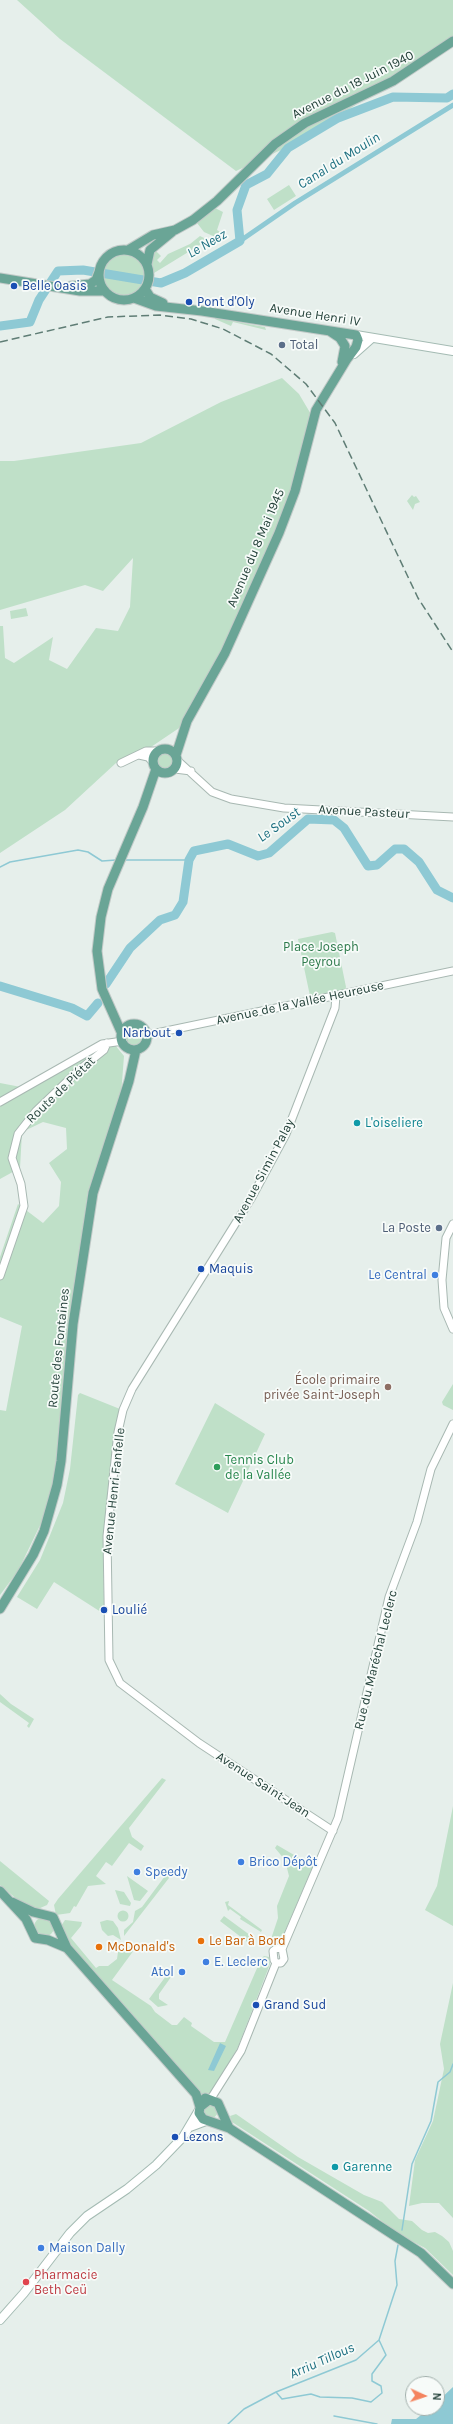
<!DOCTYPE html>
<html>
<head>
<meta charset="utf-8">
<style>
  body { margin:0 }
  #map { position:relative; width:453px; height:2424px; overflow:hidden; background:#e6efeb; font-family:Karla,sans-serif }
  canvas { display:block }
  .north { position:absolute; left:405px; top:2376px; width:40px; height:40px; box-sizing:border-box; background:#f7fbf9; border:1px solid #a3b1ad; border-radius:50%; rotate:93deg; font-size:11px; font-weight:700; line-height:16px; text-align:center; color:#24423a }
  .north::after { content:''; display:block; margin:auto; width:14px; height:18px; background:#f4845f; clip-path:polygon(50% 0,100% 100%,50% 72%,0 100%) }
</style>
</head>
<body>
<div id="map">
<canvas width="453" height="2424"></canvas>
<div class="north">N</div>
</div>
<script>
const c = document.querySelector('canvas').getContext('2d');
c.lineJoin = 'round';
function fill(path, color) { c.fillStyle = color; c.fill(path, 'evenodd'); }
const shape = rows => new Path2D(rows.map(r => 'M' + r).join(''));
function stroke(path, color, width, dash) { c.strokeStyle = color; c.lineWidth = width; c.lineCap = dash ? 'butt' : 'round'; c.setLineDash(dash || []); c.stroke(path); }
function drawText(font, color, halo, rows, align = 'center') {
  c.font = font + ' Karla,sans-serif'; c.lineWidth = 3.5; c.setLineDash([]); c.textBaseline = 'middle'; c.strokeStyle = halo; c.fillStyle = color; for (const [text, x, y, turn = 0] of rows) {
    c.save(); c.translate(x, y); c.rotate((+turn || 0) * Math.PI / 180); c.textAlign = isNaN(turn) ? turn : align; if (halo) c.strokeText(text, 0, 0); c.fillText(text, 0, 0); c.restore();
  }
}
fill(shape([
  [17,0,453,0,453,36,313,135,236,171,60,39],
  [289,185,296,196,274,210,267,199],
  [215,208,223,212,217,230,225,235,222,240,204,232,197,223],
  [200,236,208,240,154,273,151,260,155,250,161,256,157,260,160,263,168,254,190,244],
  '103 275a21 21 0 1 1 42 0a21 21 0 1 1-42 0Z',
  [215,318,265,327,266,330,233,322,231,326,215,319],
  [282,378,299,394,312,416,288,508,233,623,191,720,148,749,116,763,65,810,0,853,0,626,3,626,5,658,14,663,53,637,49,660,67,669,96,628,118,631,130,607,133,558,103,591,85,585,0,610,0,461,14,461,141,443,221,402],
  [412,495,414,497,416,496,420,502,415,504,413,510,407,501],
  [26,608,28,616,11,619,10,611],
  '156 761a9 9 0 1 1 18 0a9 9 0 1 1-18 0Z',
  [332,932,335,933,346,987,345,990,310,996,298,939],
  '125 1038a9 9 0 1 1 18 0a9 9 0 1 1-18 0Z',
  [115,1045,124,1056,121,1095,88,1192,70,1317,58,1462,44,1517,18,1571,0,1595,0,1410,6,1411,22,1326,0,1317,0,1257,18,1204,43,1223,59,1206,61,1182,49,1163,67,1149,66,1128,43,1122,22,1132,20,1168,0,1179,0,1083,26,1088,104,1048],
  [453,1384,453,1410,443,1405,442,1402],
  [80,1393,120,1409,108,1486,103,1546,104,1614,54,1582,37,1609,17,1597,40,1560,63,1503,70,1469,78,1395],
  [215,1403,265,1434,228,1513,175,1484],
  [0,1694,11,1704,34,1719,29,1728,27,1726,29,1723,0,1702],
  [162,1778,166,1780,129,1828,132,1837,144,1846,141,1851,129,1843,112,1866,106,1862,96,1876,106,1884,88,1886,76,1907,74,1906,70,1913,56,1915,54,1905,58,1899],
  [453,1806,453,1926,425,1910,437,1886],
  [277,1845,313,1866,280,1943,275,1945,271,1939,278,1918,277,1906,289,1876,285,1860,275,1848],
  [0,1861,49,1901,47,1905,38,1909,19,1901,0,1885],
  [168,1875,169,1878,124,1936,124,1930,133,1922,135,1911,142,1907,165,1876],
  [127,1876,148,1891,140,1901,134,1900],
  [115,1890,124,1892,131,1903,130,1906,120,1904],
  [229,1901,228,1905,262,1930,261,1932,240,1919,241,1917,230,1909,228,1911,225,1902],
  '117.5 1916a5.5 5.5 0 1 1 11 0a5.5 5.5 0 1 1-11 0Z',
  [224,1916,254,1938,250,1944,220,1921],
  '34 1927a10 10 0 1 1 20 0a10 10 0 1 1-20 0Z',
  [65,1920,82,1922,81,1926,71,1938,96,1968,99,1966,108,1966,117,1959,118,1952,128,1946,134,1950,112,1980,151,2006,155,2012,172,2025,177,2025,184,2017,192,2023,191,2026,214,2042,225,2042,261,1959,264,1956,269,1957,270,1964,238,2047,210,2095,201,2094,62,1935,61,1926],
  [107,1920,113,1921,118,1928,121,1940,113,1935,108,1936,102,1930,100,1922],
  [166,1976,171,1977,159,1994,159,1999,168,2005,158,2007,149,1999],
  [453,1983,453,2218,439,2203,422,2203,409,2206,415,2160,433,2121,444,2069,440,2044],
  [214,2103,219,2112,212,2120,203,2115,204,2105],
  [236,2114,298,2157,364,2195,382,2202,399,2219,412,2221,422,2230,428,2233,435,2232,442,2236,449,2242,453,2251,453,2275,425,2248,398,2234,369,2211,232,2122,230,2116]
]), '#bfe0c8');
fill(shape([
  [220,2043,226,2046,214,2071,208,2070],
  [453,2387,453,2424,391,2424,392,2419,416,2419,430,2408,437,2408,437,2402]
]), '#8ec9d4');
stroke(shape([
  [124,860,189,860],
  [0,867,10,862,78,850,88,852,102,861,116,860],
  [402,2230,412,2164,431,2121,438,2082,450,2072,453,2064],
  [276,2392,282,2399,311,2394,320,2397,352,2398,371,2402,382,2393,381,2386,372,2381,372,2374,386,2355,379,2340],
  [334,2416,377,2424],
  [228,2424,244,2409,276,2392,356,2360,379,2340,397,2285,395,2261,398,2245]
]), '#8ec9d4', 1.5);
stroke(shape([
  [240,241,295,203,453,105]
]), '#8ec9d4', 5);
stroke(shape([
  [0,326,30,322,39,300,58,271,83,270,161,283,185,273,240,241,237,210,246,185,267,174,288,148,338,118,393,97,447,98,453,94],
  [106,984,130,948,160,920,175,915,183,902,189,860,194,851,228,844,258,856,269,853,308,819,334,820,344,828,368,866,377,865,395,849,404,849,419,862,437,890,453,898],
  [0,986,72,1008,87,1016,98,1003]
]), '#8ec9d4', 9);
const tertiary = shape([
  [139,755,148,757,153,762],
  [177,760,212,792,231,799,284,808,453,817],
  [121,763,146,751,160,751],
  [175,769,191,771],
  [147,1035,453,971],
  [0,1102,102,1044,123,1041],
  [453,1224,446,1238,442,1280,444,1308,453,1329],
  [0,1276,24,1206,21,1184,12,1158,18,1134,36,1111,79,1070,104,1050,107,1043],
  [333,1831,199,1743,120,1683,109,1660,107,1536,118,1432,123,1410,132,1389,252,1197,286,1134,335,1008,336,996],
  [276,1963,281,1963,284,1959,282,1949,338,1818,389,1597,417,1522,431,1469,453,1424],
  [276,1963,274,1960,273,1951,277,1948,282,1949],
  [210,2100,241,2051,276,1963]
]);
const secondary = shape([
  [356,335,453,351],
  [354,354,372,338],
  [190,2127,206,2121],
  [0,2320,24,2293,70,2233,87,2216,127,2189,156,2165,183,2137,199,2110]
]);
const primary = shape([
  [128,250,153,235,175,230,193,220,217,201,275,144,305,123,393,81,453,41],
  '99 275a25 25 0 1 1 50 0a25 25 0 1 1-50 0Z',
  [147,264,150,250,172,232],
  [0,278,80,291,105,291],
  [71,286,90,284,96,280,99,272],
  [145,289,150,297,163,303],
  [134,298,156,306,202,311,356,335],
  [331,332,340,338,345,346,342,362],
  '153 761a12 12 0 1 1 24 0a12 12 0 1 1-24 0Z',
  [176,755,187,721,225,653,279,533,295,491,316,410,347,359,356,347,358,340,356,335],
  '121 1037a13 13 0 1 1 26 0a13 13 0 1 1-26 0Z',
  [122,1034,102,989,97,951,101,917,108,889,143,807,156,769],
  [0,1609,33,1555,44,1531,57,1485,61,1461,73,1324,93,1193,129,1081,136,1050],
  [0,1891,26,1919,35,1938,48,1940,67,1948],
  [12,1902,33,1912,53,1917,67,1948,196,2094,200,2107],
  [205,2098,218,2103,229,2128],
  [209,2100,200,2107,199,2113,203,2119,229,2128,421,2253,453,2284]
]);
stroke(tertiary, '#a8b8b2', 9);
stroke(secondary, '#a4bbb3', 10);
stroke(primary, '#c2cac8', 11);
stroke(tertiary, '#fff', 7);
stroke(secondary, '#fff', 8);
stroke(primary, '#6aa596', 9);
stroke(shape([
  [0,342,108,317,160,315,191,319,223,329,271,354,306,384,335,423,418,598,453,652]
]), '#5f7d75', 1.5, [8, 4]);
for (const [x, y, r, color] of [
  [14,286,4,"#1a4fb4"],
  [189,302,4,"#1a4fb4"],
  [282,345,4,"#5c6f8a"],
  [179,1033,4,"#1a4fb4"],
  [357,1123,4,"#0f9aa8"],
  [439,1228,4,"#5c6f8a"],
  [201,1269,4,"#1a4fb4"],
  [435,1275,4,"#3f7fe0"],
  [388,1387,4,"#8d6e63"],
  [217,1467,4,"#2e9e5b"],
  [104,1610,4,"#1a4fb4"],
  [241,1862,4,"#3f7fe0"],
  [137,1872,4,"#3f7fe0"],
  [201,1941,4,"#e8710a"],
  [99,1947,4,"#e8710a"],
  [206,1962,4,"#3f7fe0"],
  [182,1972,4,"#3f7fe0"],
  [256,2005,4,"#1a4fb4"],
  [175,2137,4,"#1a4fb4"],
  [335,2167,4,"#0f9aa8"],
  [41,2248,4,"#3f7fe0"],
  [26,2282,4,"#e0444e"]
]) { const dot = new Path2D(); dot.arc(x, y, r, 0, 2 * Math.PI); c.fillStyle = color; c.fill(dot); stroke(dot, '#f7fbf9', 1.5); }
drawText('13px', '#24423a', '#f7fbf9', [
  ["Avenue du 18 Juin 1940",353,85,-27],
  ["Avenue Henri IV",315,315,9],
  ["Avenue du 8 Mai 1945",256,548,-67],
  ["Avenue Pasteur",364,812,3],
  ["Avenue de la Vallée Heureuse",300,1003,-12],
  ["Route de Piétat",61,1090,-44],
  ["Avenue Simin Palay",264,1171,-62],
  ["Route des Fontaines",59,1348,-84],
  ["Avenue Henri Fanfelle",114,1491,-84],
  ["Rue du Maréchal Leclerc",376,1660,-76],
  ["Avenue Saint-Jean",263,1785,33]
]);
drawText('13px', '#164399', '#f7fbf9', [
  ["Belle Oasis",22,286],
  ["Pont d'Oly",197,302],
  ["Narbout",171,1033,"right"],
  ["Maquis",209,1269],
  ["Loulié",112,1610],
  ["Grand Sud",264,2005],
  ["Lezons",183,2137]
], 'left');
drawText('13px', '#4e5e75', '#f7fbf9', [
  ["Total",290,345],
  ["La Poste",431,1228,"right"]
], 'left');
drawText('13px', '#2d7a4b', '#f7fbf9', [
  ["Place Joseph",321,947],
  ["Peyrou",321,962]
]);
drawText('13px', '#0d838f', '#f7fbf9', [
  ["L'oiseliere",365,1123],
  ["Garenne",343,2167]
], 'left');
drawText('13px', '#366cbe', '#f7fbf9', [
  ["Le Central",427,1275,"right"],
  ["Brico Dépôt",249,1862],
  ["Speedy",145,1872],
  ["E. Leclerc",214,1962],
  ["Atol",174,1972,"right"],
  ["Maison Dally",49,2248]
], 'left');
drawText('13px', '#785e54', '#f7fbf9', [
  ["École primaire",380,1380],
  ["privée Saint-Joseph",380,1395]
], 'right');
drawText('13px', '#27864d', '#f7fbf9', [
  ["Tennis Club",225,1460],
  ["de la Vallée",225,1475]
], 'left');
drawText('13px', '#c56008', '#f7fbf9', [
  ["Le Bar à Bord",209,1941],
  ["McDonald's",107,1947]
], 'left');
drawText('13px', '#be3a42', '#f7fbf9', [
  ["Pharmacie",34,2275],
  ["Beth Ceü",34,2290]
], 'left');
drawText('italic 14px', '#1c6f80', '#f7fbf9', [
  ["Canal du Moulin",339,161,-32],
  ["Le Neez",207,244,-30],
  ["Le Soust",279,825,-36],
  ["Arriu Tillous",322,2361,-24]
]);
</script>
</body>
</html>
